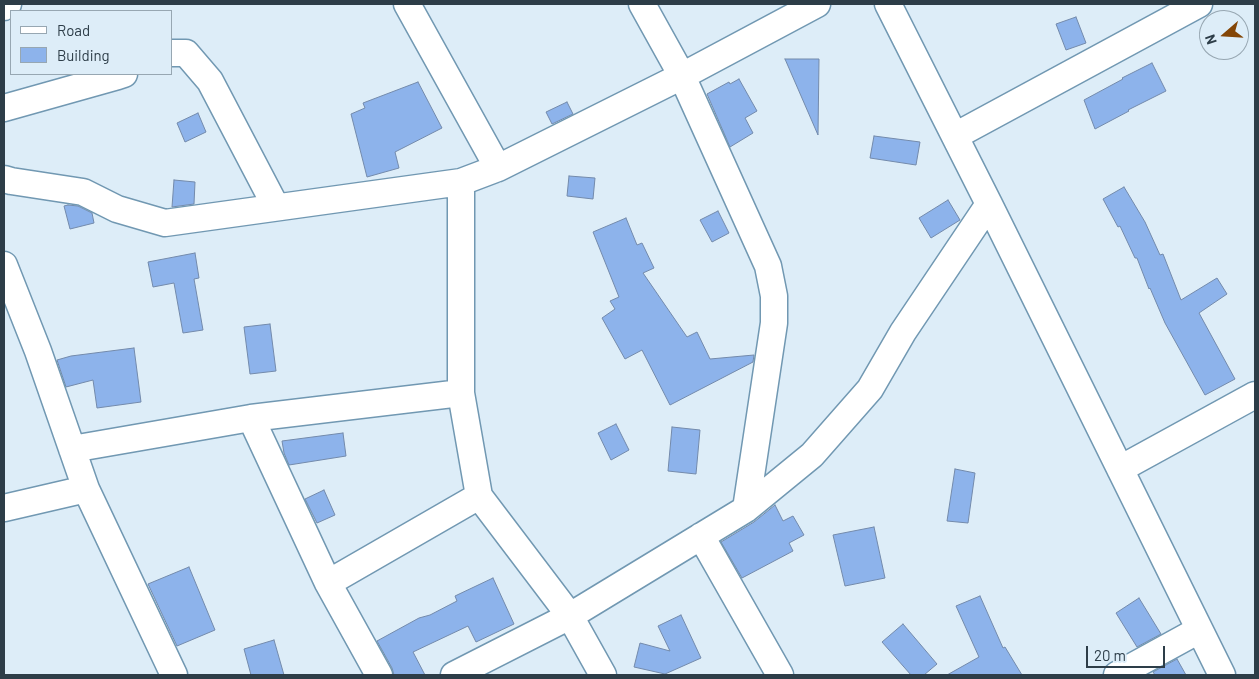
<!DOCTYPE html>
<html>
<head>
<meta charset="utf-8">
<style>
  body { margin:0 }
  #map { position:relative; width:1259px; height:679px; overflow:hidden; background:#ddedf8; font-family:Barlow,sans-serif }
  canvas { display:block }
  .frame { position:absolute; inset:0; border:5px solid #2d3d48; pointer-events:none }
  .legend { position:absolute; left:10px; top:10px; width:162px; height:65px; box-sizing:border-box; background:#ddedf8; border:1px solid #97a7b2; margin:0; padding:6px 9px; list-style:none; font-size:15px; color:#2d3d48 }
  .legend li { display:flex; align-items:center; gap:10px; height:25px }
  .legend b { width:25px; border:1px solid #97a7b2 }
  .north { position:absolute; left:1199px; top:10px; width:50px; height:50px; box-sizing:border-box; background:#ddedf8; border:1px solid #97a7b2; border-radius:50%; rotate:251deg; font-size:14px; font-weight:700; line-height:20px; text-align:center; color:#2d3d48 }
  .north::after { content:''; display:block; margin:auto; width:18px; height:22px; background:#844606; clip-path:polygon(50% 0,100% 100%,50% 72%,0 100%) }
  .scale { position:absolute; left:1086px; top:646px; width:79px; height:22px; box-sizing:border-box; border:2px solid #2d3d48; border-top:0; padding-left:6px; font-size:15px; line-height:18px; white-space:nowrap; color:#2d3d48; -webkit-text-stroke:4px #ddedf8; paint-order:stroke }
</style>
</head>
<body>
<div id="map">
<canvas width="1259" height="679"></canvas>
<div class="frame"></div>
<ul class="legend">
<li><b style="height:6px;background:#fff"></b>Road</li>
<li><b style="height:14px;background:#8db3eb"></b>Building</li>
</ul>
<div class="north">N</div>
<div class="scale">20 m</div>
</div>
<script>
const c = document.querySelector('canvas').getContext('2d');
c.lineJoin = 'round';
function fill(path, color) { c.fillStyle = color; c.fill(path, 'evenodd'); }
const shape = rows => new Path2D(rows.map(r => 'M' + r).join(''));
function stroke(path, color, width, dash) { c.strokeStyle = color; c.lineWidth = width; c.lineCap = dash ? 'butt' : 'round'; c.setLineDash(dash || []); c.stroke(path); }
const building = shape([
  [1076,17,1086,43,1066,50,1056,24,1076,17],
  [785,59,819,59,818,135,785,59],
  [1152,63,1166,91,1128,110,1129,111,1095,129,1084,100,1123,79,1122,78,1152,63],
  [739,79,757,111,745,118,753,133,730,147,707,94,729,82,730,84,739,79],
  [418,82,442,128,395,152,399,168,367,177,351,114,365,108,363,103,418,82],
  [567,102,573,114,552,124,546,112,567,102],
  [198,113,206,132,185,142,177,123,198,113],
  [874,136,920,142,916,165,870,158,874,136],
  [569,176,595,178,593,199,567,196,569,176],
  [174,180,195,182,194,204,172,207,174,180],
  [1124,187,1145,222,1160,255,1163,254,1181,300,1217,278,1227,294,1199,313,1235,379,1205,395,1165,323,1150,288,1149,289,1137,258,1135,258,1120,226,1118,227,1103,199,1124,187],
  [948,200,960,220,931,238,919,218,948,200],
  [68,205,78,206,92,213,94,223,70,229,64,206,68,205],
  [718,211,729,233,712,242,700,220,718,211],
  [626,218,637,245,642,243,654,268,643,273,687,337,697,332,710,359,754,355,753,362,670,405,642,350,625,359,602,318,615,309,610,301,619,297,593,232,626,218],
  [195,253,199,278,194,279,203,330,183,333,174,283,153,287,148,262,195,253],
  [270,324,276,371,250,374,244,327,270,324],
  [134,348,141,402,97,408,93,380,66,387,57,360,71,356,134,348],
  [616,424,629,450,611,460,598,433,616,424],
  [672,427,700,430,696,474,668,471,672,427],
  [343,433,346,456,289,465,284,453,282,441,343,433],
  [955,469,975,473,968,523,947,521,955,469],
  [324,490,335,515,317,523,305,499,324,490],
  [775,505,783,521,793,516,804,535,789,543,793,551,742,578,721,542,754,522,775,505],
  [874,527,885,578,845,586,833,535,874,527],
  [189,567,215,630,177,646,148,584,189,567],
  [493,578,514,624,476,642,468,626,413,652,425,675,394,675,392,668,377,641,419,618,430,615,457,601,455,596,493,578],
  [980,596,1003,648,1005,647,1022,675,947,675,979,657,956,606,980,596],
  [1139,598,1161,634,1137,647,1116,613,1139,598],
  [681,615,701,658,665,674,634,667,640,643,670,651,658,626,681,615],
  [903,624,937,664,924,675,911,675,882,642,903,624],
  [274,640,284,675,251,675,244,649,274,640],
  [1177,659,1186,675,1155,675,1153,672,1177,659]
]);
fill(building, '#8db3eb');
stroke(building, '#738aab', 1);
const minor = shape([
  [407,4,498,168],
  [642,4,682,76,768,266,774,296,774,323,746,509],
  [888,4,989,204,1222,675],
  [4,7,8,4],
  [171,53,186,53,210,81,276,207],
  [4,108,118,76,124,74],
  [955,136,1199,4],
  [4,179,11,181,83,192,117,209,165,223,461,182,498,168,682,76,817,4],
  [461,182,461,393,479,496,570,616,603,675],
  [4,265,38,351,86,489,174,675],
  [251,418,328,583,379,675],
  [72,449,251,418,461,393],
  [1120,469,1255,395],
  [4,508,86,489],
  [701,536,780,675],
  [328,583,479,496],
  [454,675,570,616,746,509,812,455,870,389,903,332,989,204],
  [1117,675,1199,630]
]);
stroke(minor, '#7198b2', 29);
stroke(minor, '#fff', 26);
</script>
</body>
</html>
